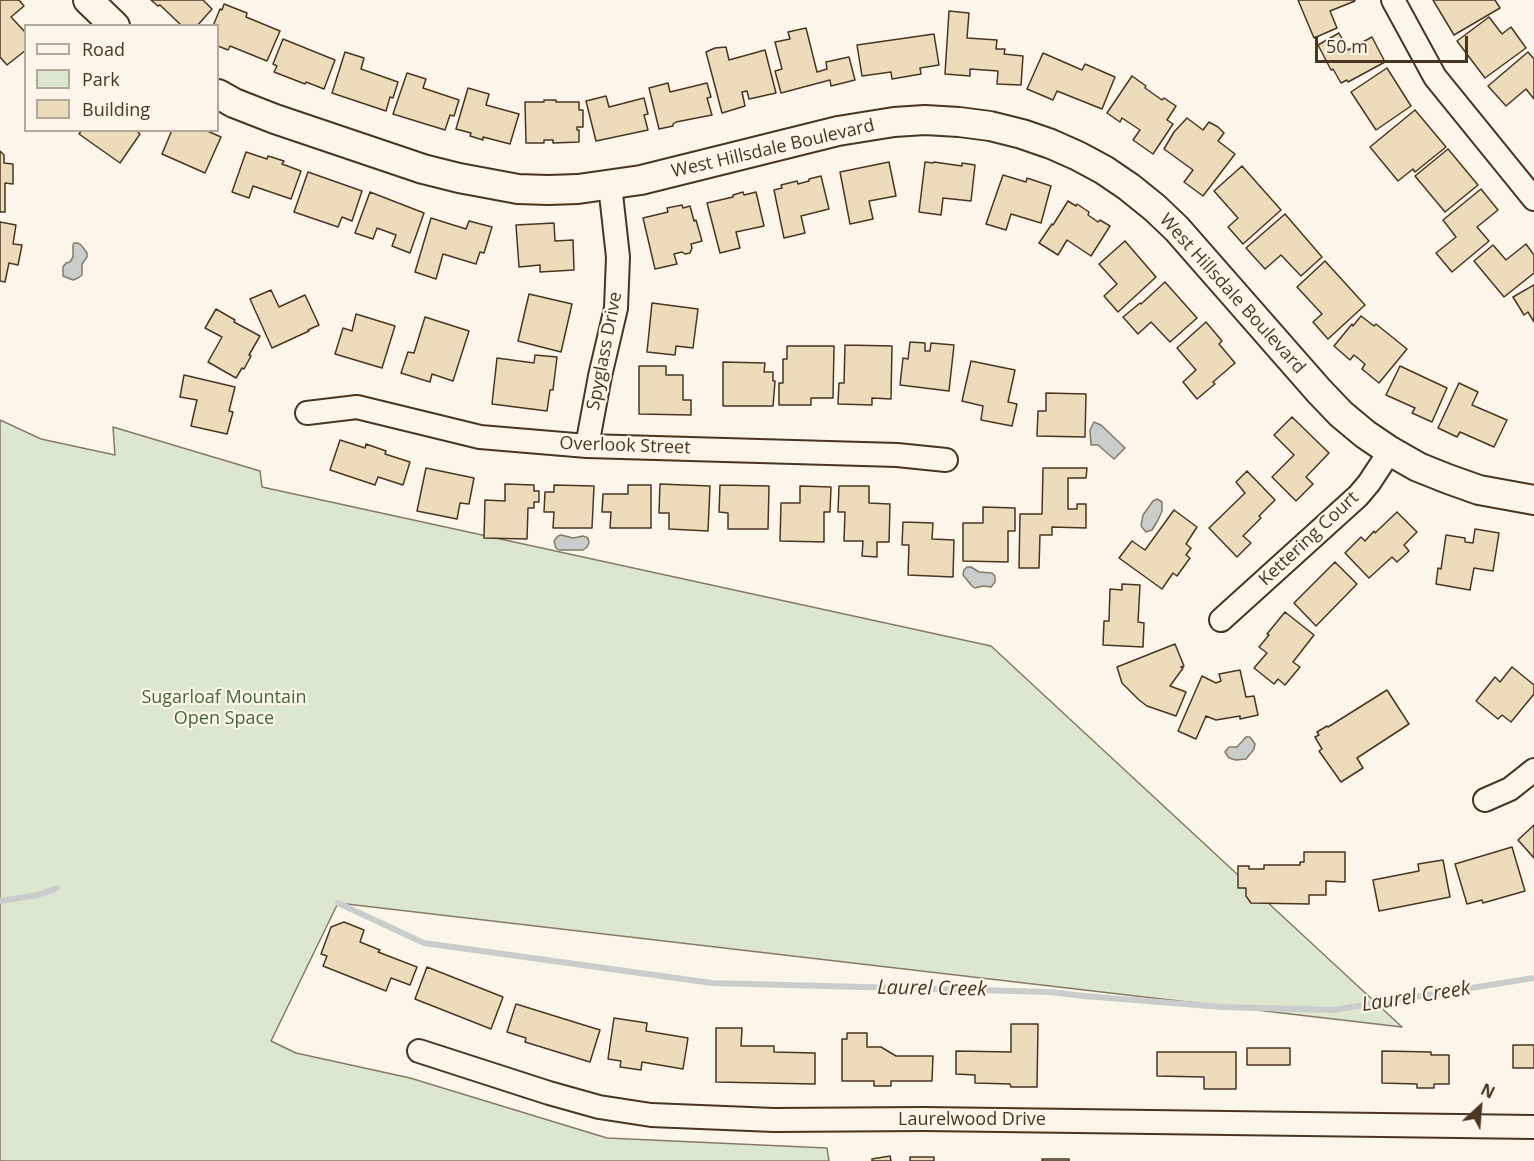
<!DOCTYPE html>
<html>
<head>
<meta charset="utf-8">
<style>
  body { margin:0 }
  #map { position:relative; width:1534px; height:1161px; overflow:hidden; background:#fbf6e9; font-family:"Open Sans",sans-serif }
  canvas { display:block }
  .legend { position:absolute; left:24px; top:24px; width:195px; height:108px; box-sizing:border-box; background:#fbf6e9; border:2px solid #b4a999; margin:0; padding:8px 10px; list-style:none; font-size:18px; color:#4a3520 }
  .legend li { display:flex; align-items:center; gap:12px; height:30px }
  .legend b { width:30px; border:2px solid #b4a999 }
  .north { position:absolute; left:1450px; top:1077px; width:60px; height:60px; -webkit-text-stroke:4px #fbf6e9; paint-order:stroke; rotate:26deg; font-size:16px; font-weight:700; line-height:24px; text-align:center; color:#4a3520 }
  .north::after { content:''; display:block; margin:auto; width:21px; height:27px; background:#4a3520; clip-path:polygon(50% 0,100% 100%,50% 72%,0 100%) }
  .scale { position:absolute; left:1315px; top:36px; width:153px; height:27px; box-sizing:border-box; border:3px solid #4a3520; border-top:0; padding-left:8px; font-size:18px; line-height:21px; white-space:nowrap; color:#4a3520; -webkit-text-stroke:4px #fbf6e9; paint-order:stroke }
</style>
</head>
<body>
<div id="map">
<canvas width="1534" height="1161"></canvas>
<ul class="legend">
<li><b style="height:8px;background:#fbf6e9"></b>Road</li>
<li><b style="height:16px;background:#dce7d0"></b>Park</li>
<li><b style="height:16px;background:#ecdcbc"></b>Building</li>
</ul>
<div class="north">N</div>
<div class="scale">50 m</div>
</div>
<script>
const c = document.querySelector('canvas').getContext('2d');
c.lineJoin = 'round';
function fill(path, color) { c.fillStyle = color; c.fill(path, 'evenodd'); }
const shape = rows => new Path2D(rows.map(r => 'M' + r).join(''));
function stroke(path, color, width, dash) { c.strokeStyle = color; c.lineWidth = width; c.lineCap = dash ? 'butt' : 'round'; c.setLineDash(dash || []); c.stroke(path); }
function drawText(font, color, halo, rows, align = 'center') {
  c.font = font + ' "Open Sans",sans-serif'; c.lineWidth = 4.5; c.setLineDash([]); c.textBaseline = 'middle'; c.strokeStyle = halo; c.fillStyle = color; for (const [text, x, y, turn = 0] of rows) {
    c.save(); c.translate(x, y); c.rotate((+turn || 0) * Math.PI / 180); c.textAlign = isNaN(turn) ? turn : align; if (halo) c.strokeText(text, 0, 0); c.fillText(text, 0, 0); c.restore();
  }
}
const green = shape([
  [0,420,41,439,115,455,113,427,260,471,262,487,991,646,1402,1027,338,903,271,1041,296,1053,410,1078,607,1138,827,1148,829,1161,0,1161,0,420]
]);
fill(green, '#dce7d0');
stroke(green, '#887966', 1.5);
const water = shape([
  [74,243,78,243,81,245,87,253,87,257,82,264,82,275,78,278,73,280,63,276,63,267,66,263,70,262,73,257,73,245,74,243],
  [1094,422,1101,425,1125,448,1114,459,1098,445,1091,445,1090,430,1094,422],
  [1157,499,1162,502,1162,511,1158,520,1152,530,1146,532,1141,526,1143,515,1153,501,1157,499],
  [561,535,573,538,583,536,588,538,589,543,587,547,583,550,559,550,556,548,554,541,558,536,561,535],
  [967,567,971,567,979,572,992,573,995,576,995,582,991,587,983,586,975,588,972,586,963,575,964,570,967,567],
  [1246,737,1250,737,1255,744,1254,749,1246,759,1236,760,1229,758,1225,752,1229,747,1237,747,1246,737]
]);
fill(water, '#c9cecd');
stroke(water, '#887966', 1.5);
stroke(shape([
  [0,901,38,895,57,888],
  [338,903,424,943,712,983,1050,992,1084,996,1222,1007,1333,1010,1534,978]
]), '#c9cecd', 6);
const building = shape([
  [0,0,19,0,24,6,11,17,26,33,26,50,7,65,0,57,0,0],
  [151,0,203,0,212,9,197,26,182,26,160,5,158,6,151,0],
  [1298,0,1354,0,1355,1,1330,11,1337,28,1314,38,1298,0],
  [1433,0,1495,0,1500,8,1454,35,1433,0],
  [224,4,247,13,246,17,280,31,267,61,230,46,228,50,218,46,218,26,213,26,220,9,222,10,224,4],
  [949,11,969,13,967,38,997,40,996,49,1005,49,1004,54,1023,56,1021,85,997,84,998,71,970,69,970,76,945,74,949,11],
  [1489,17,1502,34,1511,27,1526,48,1485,78,1457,41,1489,17],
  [806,28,817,72,827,69,826,62,849,57,855,80,831,86,830,80,781,93,775,71,782,69,775,42,790,39,788,32,806,28],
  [1339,33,1348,50,1372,37,1385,62,1348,82,1347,80,1341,83,1333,69,1331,70,1318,45,1339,33],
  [934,34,939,65,920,68,921,74,892,79,891,72,862,76,857,45,934,34],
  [283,39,335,60,324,89,306,82,305,84,274,72,277,66,273,64,283,39],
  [726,47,729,60,765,50,776,93,749,99,747,91,742,92,745,106,722,113,706,52,715,48,726,47],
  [345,52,364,58,361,69,398,82,393,98,390,97,386,111,332,93,345,52],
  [1528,52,1534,59,1534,99,1526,89,1506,106,1488,86,1528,52],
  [1043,53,1082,70,1085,64,1115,77,1102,109,1057,91,1053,100,1027,89,1043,53],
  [1387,68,1411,106,1376,130,1351,92,1387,68],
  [407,73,426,79,423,88,459,100,454,116,450,115,445,130,393,114,407,73],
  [1132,76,1146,86,1145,88,1162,100,1164,98,1176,106,1167,120,1173,124,1153,154,1133,140,1140,130,1122,118,1120,122,1107,113,1132,76],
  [668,83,670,92,707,83,711,97,707,98,712,115,676,122,673,124,673,126,659,129,649,88,668,83],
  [468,88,489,94,486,105,519,114,510,144,483,137,483,140,470,136,471,133,456,129,468,88],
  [606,96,609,107,644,98,648,114,644,115,648,130,596,141,586,101,606,96],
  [544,100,556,100,556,102,579,102,579,110,583,110,583,127,577,127,577,130,579,130,579,142,553,143,553,140,544,140,544,143,526,143,525,102,544,102,544,100],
  [1415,110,1446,147,1415,172,1413,169,1398,181,1370,147,1415,110],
  [1187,118,1203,130,1209,122,1218,127,1224,133,1218,141,1235,154,1203,196,1184,182,1193,170,1164,149,1174,132,1187,118],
  [82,130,136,130,140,134,120,163,79,134,82,130],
  [172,130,205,130,221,137,205,173,162,154,172,130],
  [1448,149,1478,185,1445,212,1415,176,1448,149],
  [0,151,4,155,4,163,13,164,13,184,5,183,5,212,0,212,0,151],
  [246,152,267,159,268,156,284,161,282,164,301,171,291,199,253,186,249,198,232,192,246,152],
  [889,162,896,196,869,201,873,219,850,224,840,172,889,162],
  [925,162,933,163,934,162,962,166,962,163,975,165,971,201,943,198,941,215,919,212,925,162],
  [1242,166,1281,210,1243,244,1228,227,1238,218,1214,191,1242,166],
  [308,172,362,191,352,221,342,217,338,227,294,212,308,172],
  [1003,175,1026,182,1027,178,1051,186,1041,223,1011,214,1006,230,986,224,1003,175],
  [821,176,829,209,801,216,805,233,784,238,774,190,782,188,781,185,797,181,798,184,809,181,809,179,821,176],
  [1481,189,1498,210,1477,227,1489,241,1452,272,1436,253,1456,237,1443,220,1481,189],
  [370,192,424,213,410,253,392,246,396,235,377,228,373,239,355,233,370,192],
  [743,192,744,195,756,192,764,226,736,232,740,248,720,253,707,203,733,197,733,195,743,192],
  [1068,201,1076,206,1077,204,1089,212,1088,215,1098,222,1100,220,1110,226,1091,256,1067,240,1058,255,1039,243,1052,224,1053,225,1068,201],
  [682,205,683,208,690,206,694,221,696,220,702,241,691,244,692,248,690,253,685,254,682,252,674,254,677,264,655,269,643,218,668,212,667,208,682,205],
  [1285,214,1322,257,1301,276,1281,255,1265,269,1246,248,1285,214],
  [431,218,466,229,469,221,492,227,484,253,480,252,476,264,443,254,436,279,415,272,431,218],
  [0,222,16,225,13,244,22,245,18,265,9,263,5,282,0,281,0,222],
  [554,223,555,241,573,240,574,270,540,272,540,265,519,267,516,225,554,223],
  [1125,241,1156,277,1118,312,1104,296,1117,284,1099,264,1125,241],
  [1526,244,1534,255,1534,273,1504,297,1474,261,1493,245,1506,260,1526,244],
  [1325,261,1365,305,1328,339,1313,322,1322,314,1297,287,1325,261],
  [1165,282,1197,318,1170,342,1151,322,1138,334,1123,317,1140,303,1141,304,1165,282],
  [1534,285,1534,322,1528,312,1524,315,1513,297,1534,285],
  [271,290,279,307,305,295,319,325,308,330,309,331,272,348,250,299,271,290],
  [529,294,572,304,561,352,518,341,529,294],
  [652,303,698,309,693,348,676,346,675,355,647,352,652,303],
  [216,309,235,320,234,322,260,336,249,355,251,356,244,369,242,368,236,378,208,362,222,337,205,328,216,309],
  [356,314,395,326,382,368,335,354,343,328,352,331,356,314],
  [1361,316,1374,326,1376,324,1407,349,1379,383,1362,369,1365,364,1354,355,1350,360,1334,346,1352,324,1353,326,1361,316],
  [425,317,469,331,453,381,432,374,430,382,401,373,408,352,414,353,425,317],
  [1206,322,1222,341,1219,344,1235,363,1213,382,1215,384,1197,399,1183,382,1196,370,1177,348,1206,322],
  [910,342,925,343,925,351,930,351,931,343,954,345,949,391,900,385,903,358,908,359,910,342],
  [845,345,892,346,891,399,872,398,872,405,838,404,839,383,844,383,845,345],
  [787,346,834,346,833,398,811,398,811,405,779,405,779,383,783,383,783,359,787,359,787,346],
  [535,355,557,357,553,390,550,390,547,411,492,404,497,358,534,363,535,355],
  [971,361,1015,370,1008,402,1017,404,1012,426,981,420,983,406,962,401,971,361],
  [723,362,765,363,764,372,773,372,773,381,775,381,773,406,723,406,723,362],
  [639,366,666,366,666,375,683,375,683,400,691,400,691,415,639,414,639,366],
  [1400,366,1447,388,1432,422,1412,413,1415,408,1386,395,1400,366],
  [184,375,235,387,229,411,233,412,227,434,191,426,197,400,180,397,184,375],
  [1459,383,1478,392,1472,405,1507,420,1494,447,1460,432,1457,437,1438,428,1459,383],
  [1046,393,1086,394,1085,437,1037,436,1038,411,1046,411,1046,393],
  [1292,417,1329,453,1306,477,1313,484,1296,501,1272,477,1294,455,1274,435,1292,417],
  [340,440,365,448,366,444,386,451,385,454,410,462,403,485,378,477,375,485,330,470,340,440],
  [426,468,474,478,469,504,460,503,457,519,417,511,426,468],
  [1043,468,1087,468,1086,478,1068,478,1068,509,1077,509,1077,504,1086,504,1086,528,1052,527,1052,535,1040,535,1039,568,1019,568,1020,514,1042,514,1043,468],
  [1247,471,1275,500,1259,516,1261,518,1243,536,1251,543,1237,557,1209,528,1245,493,1236,482,1247,471],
  [505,484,534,485,534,491,539,491,539,502,534,502,534,508,528,508,527,539,484,538,485,500,505,501,505,484],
  [660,484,710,486,708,531,669,529,669,513,659,513,660,484],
  [554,485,594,486,592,528,553,528,554,512,544,512,545,492,554,492,554,485],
  [628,485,651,485,651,528,610,528,611,512,602,512,603,494,628,494,628,485],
  [720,485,769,486,768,529,728,529,728,513,719,512,720,485],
  [800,486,831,487,830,512,824,512,824,542,780,541,781,503,800,503,800,486],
  [839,486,869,486,869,503,890,504,889,542,877,542,877,557,862,556,863,541,844,541,845,512,838,512,839,486],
  [983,507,1015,508,1015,531,1008,531,1008,562,963,561,963,523,983,523,983,507],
  [1174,510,1197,527,1186,544,1191,548,1186,555,1190,558,1177,576,1173,573,1162,589,1119,558,1132,541,1145,550,1174,510],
  [1397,512,1417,532,1404,545,1409,551,1397,562,1392,557,1369,578,1345,553,1361,537,1365,541,1374,531,1375,533,1397,512],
  [903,522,933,523,932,539,954,540,953,577,908,575,909,545,902,545,903,522],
  [1475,529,1499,533,1493,571,1474,568,1470,590,1436,584,1438,568,1441,569,1446,535,1465,538,1465,542,1473,543,1475,529],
  [1335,562,1357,584,1316,626,1294,603,1335,562],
  [1122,584,1140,585,1138,622,1144,623,1143,647,1103,645,1104,621,1109,621,1110,589,1122,590,1122,584],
  [1285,612,1314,635,1293,662,1300,667,1285,685,1278,679,1274,684,1254,668,1267,653,1259,647,1269,635,1267,634,1285,612],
  [1175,644,1184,666,1181,667,1183,668,1170,686,1186,692,1176,716,1147,706,1139,700,1122,683,1117,667,1175,644],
  [1512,667,1534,685,1534,694,1511,722,1502,715,1498,719,1476,701,1495,677,1500,682,1512,667],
  [1240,670,1246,697,1254,696,1258,715,1240,719,1240,716,1216,720,1206,716,1196,739,1178,731,1202,676,1216,683,1221,681,1219,674,1240,670],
  [1387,690,1409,724,1357,758,1363,768,1341,782,1319,751,1322,749,1315,737,1319,735,1317,732,1327,726,1328,727,1387,690],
  [1534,825,1534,858,1518,840,1534,825],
  [1512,847,1525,891,1483,903,1482,900,1467,904,1455,864,1512,847],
  [1304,852,1345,852,1345,882,1326,881,1326,895,1309,895,1309,904,1251,903,1246,896,1246,888,1238,888,1238,866,1249,866,1249,869,1264,869,1264,865,1300,865,1300,862,1304,862,1304,852],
  [1443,860,1450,897,1379,911,1373,880,1419,871,1418,864,1443,860],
  [344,922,364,930,360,942,380,950,378,952,417,967,410,985,391,978,386,991,323,966,327,956,321,954,331,927,344,922],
  [427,967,503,997,491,1029,415,999,427,967],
  [516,1004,600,1030,590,1062,525,1042,526,1038,507,1032,516,1004],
  [614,1018,647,1023,646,1031,688,1038,683,1069,642,1062,641,1070,620,1067,621,1061,608,1059,614,1018],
  [1011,1024,1038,1024,1037,1087,1011,1087,1010,1084,975,1083,975,1075,956,1074,956,1051,1011,1052,1011,1024],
  [716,1028,742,1028,741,1046,774,1046,774,1052,815,1053,815,1084,716,1082,716,1028],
  [847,1033,867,1033,867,1047,881,1047,896,1056,933,1056,932,1081,891,1081,891,1086,874,1086,874,1081,842,1081,842,1039,847,1039,847,1033],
  [1513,1045,1534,1045,1534,1068,1513,1068,1513,1045],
  [1247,1048,1290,1048,1290,1065,1247,1065,1247,1048],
  [1382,1051,1431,1052,1431,1055,1449,1055,1449,1084,1434,1084,1434,1088,1417,1088,1417,1084,1382,1083,1382,1051],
  [1157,1052,1236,1052,1236,1089,1204,1089,1204,1077,1157,1076,1157,1052],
  [890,1156,891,1161,872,1161,872,1159,890,1156],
  [910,1157,934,1157,934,1161,910,1161,910,1157],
  [1042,1159,1069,1159,1069,1161,1042,1161,1042,1159]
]);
fill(building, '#ecdcbc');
stroke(building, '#4a3520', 1.5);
const minor = shape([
  [1393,0,1435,77,1534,199],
  [307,413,357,407,480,437,587,446,897,455,946,460],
  [587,446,600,376,616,308,618,257,610,185],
  [1221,620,1358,496,1369,483,1390,451],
  [1485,800,1510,789,1534,770],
  [419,1051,549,1093,599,1107,651,1115,774,1120,924,1119,1534,1127]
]);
const major = shape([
  [88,0,115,26],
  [218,94,234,103,275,119,423,169,459,178,518,189,548,190,578,189,641,180,838,131,894,122,925,120,959,122,990,126,1022,134,1051,144,1078,156,1104,170,1129,187,1155,208,1177,229,1319,391,1341,414,1365,434,1390,451,1418,467,1448,479,1479,490,1534,500]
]);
stroke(minor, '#4a3520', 26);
stroke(major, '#4a3520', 32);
stroke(minor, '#fbf6e9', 22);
stroke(major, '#fbf6e9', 28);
drawText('18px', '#4a3520', '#fbf6e9', [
  ["West Hillsdale Boulevard",773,149,-13],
  ["West Hillsdale Boulevard",1232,294,48],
  ["Spyglass Drive",605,351,-79],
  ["Overlook Street",625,446,2],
  ["Kettering Court",1309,539,-43],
  ["Laurelwood Drive",972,1120]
]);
drawText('18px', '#436837', '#fbf6e9', [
  ["Sugarloaf Mountain",224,698],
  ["Open Space",224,719]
]);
drawText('italic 20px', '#4a3520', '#fbf6e9', [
  ["Laurel Creek",932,989,1],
  ["Laurel Creek",1416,997,-9]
]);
</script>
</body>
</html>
